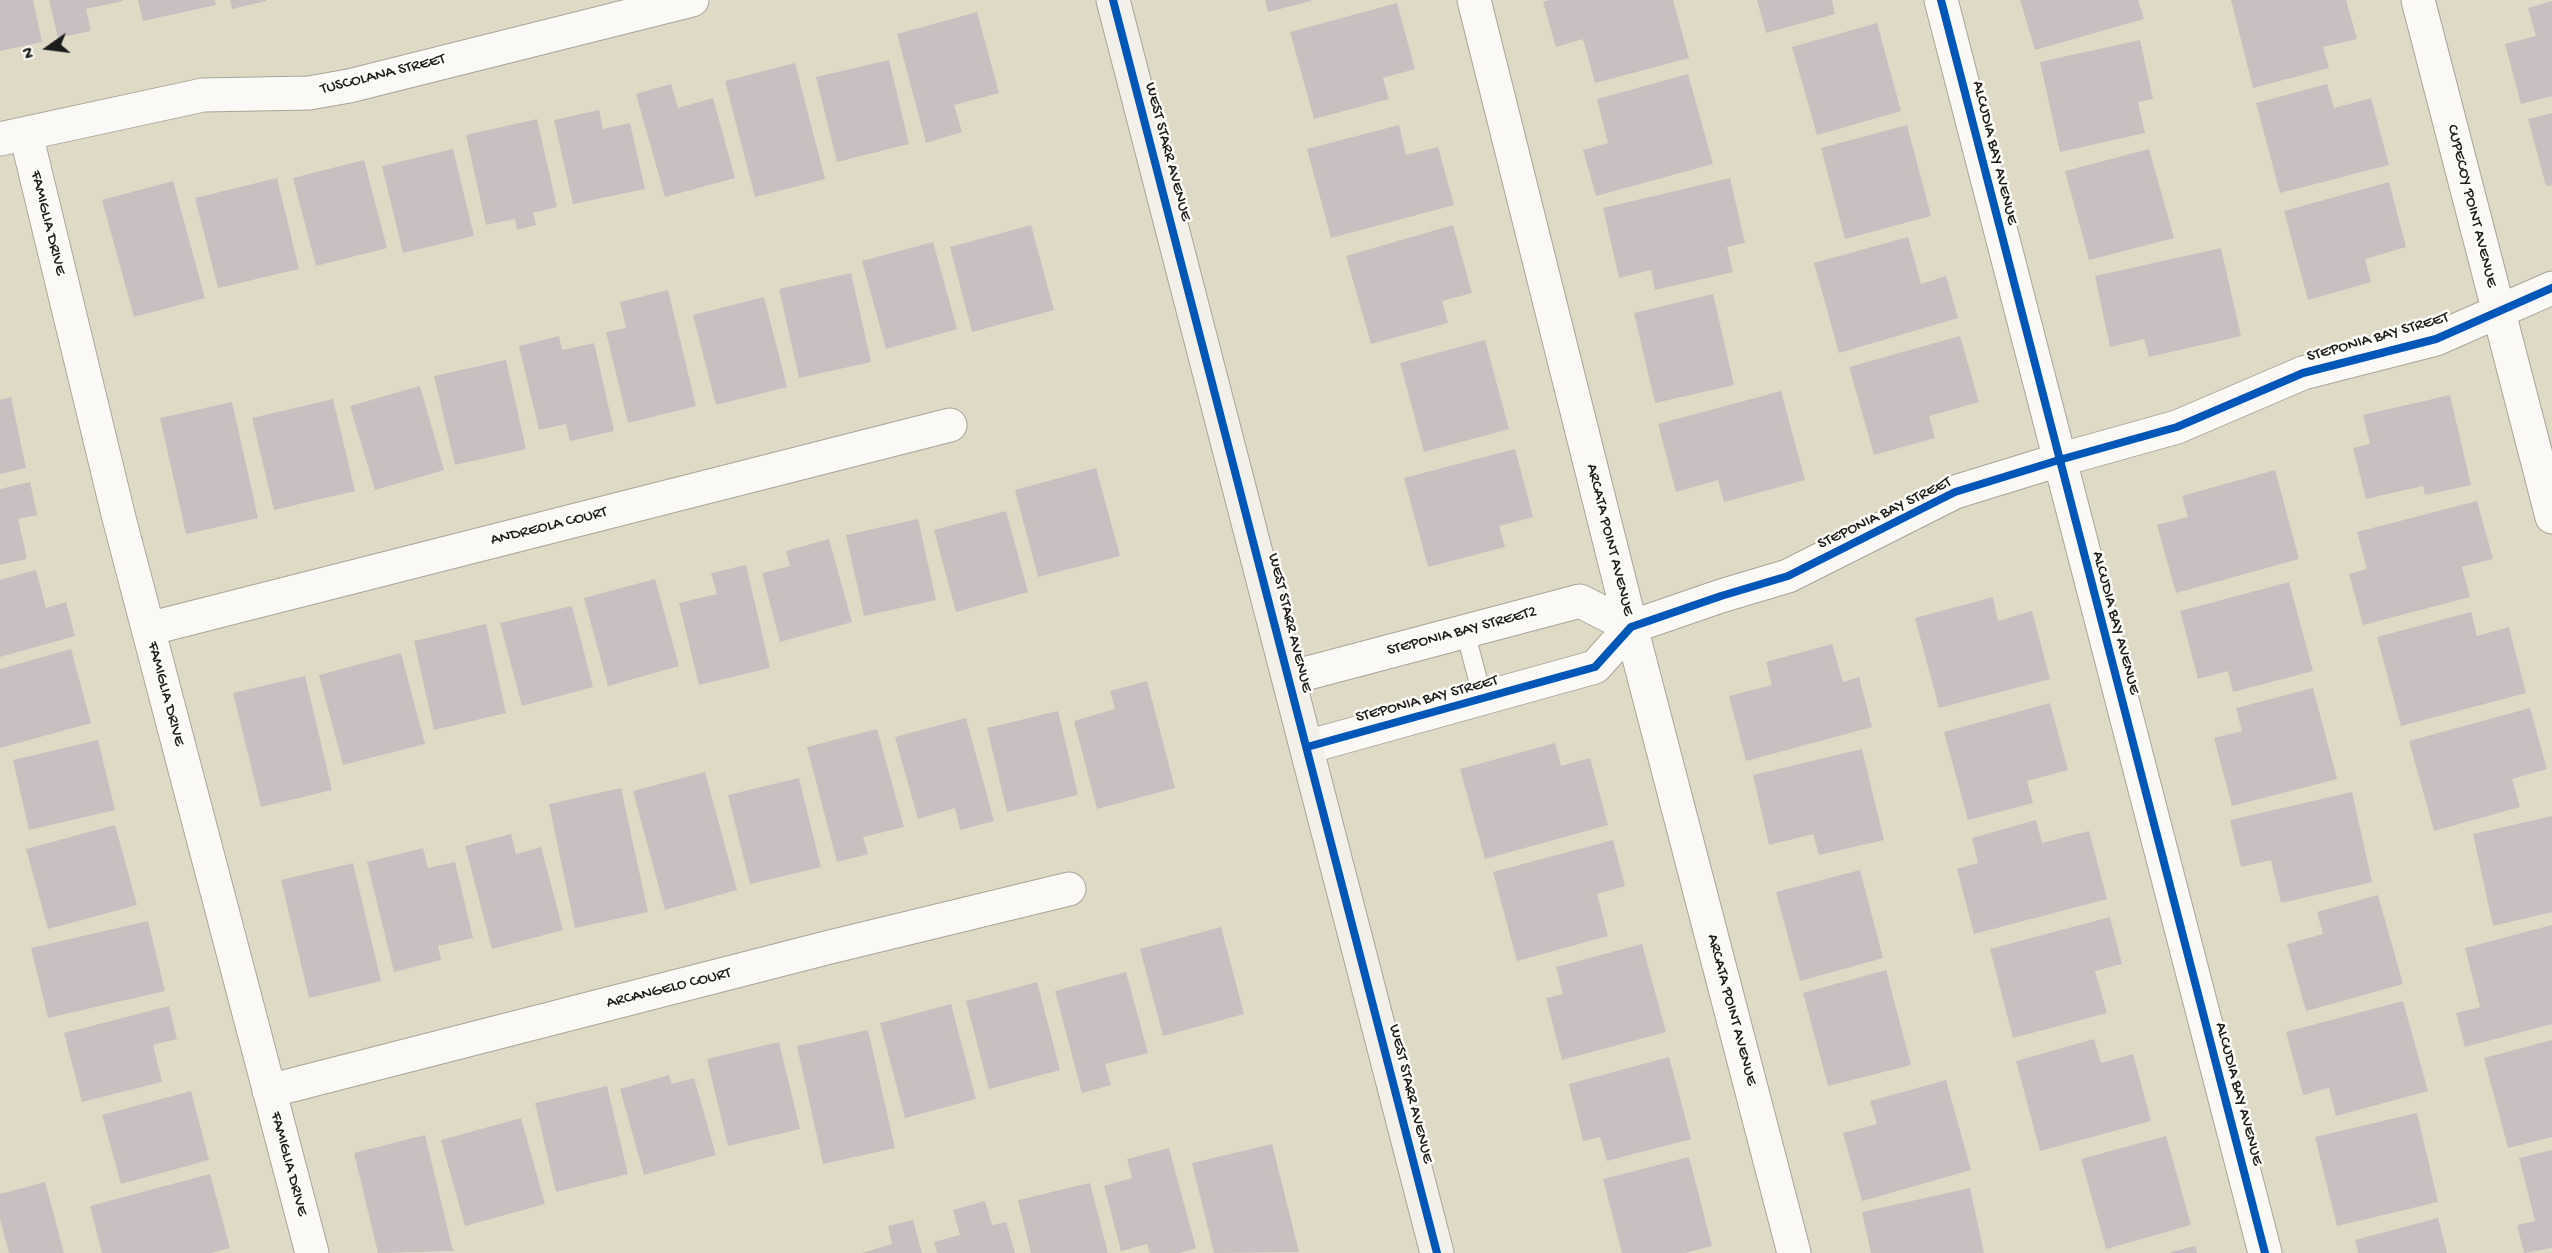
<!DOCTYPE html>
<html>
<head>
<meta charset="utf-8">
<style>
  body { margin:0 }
  #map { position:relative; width:2552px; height:1253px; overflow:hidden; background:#dedac6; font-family:"Gochi Hand",sans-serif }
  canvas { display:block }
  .north { position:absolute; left:18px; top:18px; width:60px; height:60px; -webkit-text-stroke:4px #fdfcf7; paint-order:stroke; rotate:256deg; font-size:16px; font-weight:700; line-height:24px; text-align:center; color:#1c1c1c }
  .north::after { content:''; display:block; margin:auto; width:21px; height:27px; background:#1c1c1c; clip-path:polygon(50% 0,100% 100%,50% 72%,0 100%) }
</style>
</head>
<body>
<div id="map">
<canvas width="2552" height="1253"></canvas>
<div class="north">N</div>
</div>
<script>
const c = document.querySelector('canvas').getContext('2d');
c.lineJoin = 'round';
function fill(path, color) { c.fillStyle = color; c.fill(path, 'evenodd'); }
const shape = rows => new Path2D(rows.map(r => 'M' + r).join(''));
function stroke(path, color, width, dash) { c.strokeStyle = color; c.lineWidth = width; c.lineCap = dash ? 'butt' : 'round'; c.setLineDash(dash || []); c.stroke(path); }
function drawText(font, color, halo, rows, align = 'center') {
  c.font = font + ' "Gochi Hand",sans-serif'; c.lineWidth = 5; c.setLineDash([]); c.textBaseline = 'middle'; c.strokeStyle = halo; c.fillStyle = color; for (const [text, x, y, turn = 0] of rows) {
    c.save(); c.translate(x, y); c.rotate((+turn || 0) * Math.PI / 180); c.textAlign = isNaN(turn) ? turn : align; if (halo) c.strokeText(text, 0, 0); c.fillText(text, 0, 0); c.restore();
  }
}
fill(shape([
  [0,0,33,0,42,42,0,51],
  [49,0,123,0,123,1,86,9,91,31,58,38],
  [138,0,215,0,216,5,143,21],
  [230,0,266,0,266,1,232,9],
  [1265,0,1311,0,1311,1,1268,12],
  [1550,0,1673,0,1689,58,1595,83,1583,39,1556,47,1543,2],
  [1757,0,1832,0,1835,14,1766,33],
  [2020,0,2138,0,2144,19,2035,50],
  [2231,0,2346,0,2357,39,2323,47,2329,68,2253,88],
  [2552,1,2552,96,2521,104,2505,44,2536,36,2528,8],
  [1397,3,1415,69,1383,78,1389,99,1314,119,1290,32],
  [977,12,999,93,954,105,962,132,926,143,897,34],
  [1877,23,1901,111,1817,135,1792,47],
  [2140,40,2153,99,2138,102,2145,133,2060,152,2040,62],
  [889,60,909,144,837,162,816,77],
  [795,63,825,179,755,197,725,81],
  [1688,74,1713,164,1596,196,1583,150,1608,143,1597,99],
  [671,84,678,108,713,98,735,178,665,197,636,94],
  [2327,84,2334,108,2371,98,2389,165,2280,193,2256,103],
  [599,110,603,129,630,123,645,189,573,204,554,120],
  [2552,113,2552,185,2546,186,2528,119],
  [537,119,557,207,533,213,536,225,517,230,515,219,486,225,466,135],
  [1399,125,1406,155,1438,147,1454,205,1331,238,1307,149],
  [1907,125,1931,216,1845,239,1821,148],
  [453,149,474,236,403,253,382,166],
  [2149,149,2174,238,2089,260,2065,171],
  [364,160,387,248,316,266,293,178],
  [277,178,299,269,218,288,195,198],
  [1730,178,1745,243,1727,247,1733,272,1655,290,1651,270,1619,278,1603,208],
  [173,181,205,298,134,317,102,200],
  [2389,182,2406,247,2365,259,2371,282,2308,300,2284,211],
  [1031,225,1054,310,972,332,950,247],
  [1453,225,1472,293,1442,301,1448,323,1371,344,1346,256],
  [1908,237,1921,284,1946,276,1958,318,1839,353,1814,263],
  [933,242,957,329,886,349,862,261],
  [2221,248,2241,336,2149,357,2144,339,2110,347,2095,276],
  [851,273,871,362,799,378,779,289],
  [668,290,696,406,628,423,606,332,626,328,620,302],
  [1713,294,1734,385,1655,403,1634,313],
  [764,297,787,387,716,405,693,315],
  [559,336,562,350,594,343,614,431,570,441,566,424,539,430,519,346],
  [1960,336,1979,402,1929,416,1935,438,1874,455,1849,367],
  [1485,340,1509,429,1424,452,1400,363],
  [506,360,526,449,455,465,434,376],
  [420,386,444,470,375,490,350,406],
  [1781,391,1805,480,1724,502,1718,480,1676,492,1658,424],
  [2450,395,2471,485,2425,495,2423,486,2366,499,2353,448,2370,444,2363,415],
  [11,397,26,468,0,474,0,400],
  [333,399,355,491,274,510,252,418],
  [232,402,258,518,186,534,160,418],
  [1515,449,1533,517,1499,526,1505,547,1428,567,1404,478],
  [1096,468,1120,556,1038,577,1015,490],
  [2275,470,2299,559,2176,593,2157,525,2188,517,2182,496],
  [30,482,37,515,18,519,27,559,0,565,0,489],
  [2477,501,2493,559,2462,567,2470,597,2363,625,2349,574,2367,569,2357,532],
  [1006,511,1028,592,956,612,934,530],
  [918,519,936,600,864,616,846,535],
  [829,539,852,622,780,642,762,573,790,566,786,551],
  [746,565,770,668,699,685,679,603,717,594,711,573],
  [36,570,46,608,66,602,75,636,0,657,0,580],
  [655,579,679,666,608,686,584,598],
  [2289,582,2313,671,2233,692,2228,671,2198,679,2180,611],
  [1993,597,1998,621,2032,611,2050,679,1939,708,1915,618],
  [572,606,593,687,522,706,500,623],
  [2471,612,2477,636,2509,627,2526,693,2401,726,2377,637],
  [486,624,506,713,434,730,414,641],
  [1832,644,1843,682,1859,677,1872,727,1746,761,1729,696,1772,685,1766,662],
  [71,649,91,723,0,748,0,669],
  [401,653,425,744,343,765,319,675],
  [305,676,332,790,261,807,233,693],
  [1147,681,1175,788,1097,809,1074,721,1115,709,1110,691],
  [2313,688,2337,779,2232,806,2214,738,2242,731,2236,708],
  [2050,703,2068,770,2027,781,2033,803,1968,820,1944,732],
  [2530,708,2547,769,2512,779,2520,807,2434,831,2409,741],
  [1058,711,1078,795,1007,812,987,728],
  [966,718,994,821,960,830,955,808,918,819,895,737],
  [877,729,904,827,863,837,868,854,837,862,807,747],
  [98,740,115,810,29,830,13,760],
  [1555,743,1561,766,1590,758,1608,825,1485,859,1460,769],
  [1862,749,1884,840,1819,855,1813,834,1769,845,1753,775],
  [705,772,737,890,665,910,633,791],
  [799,778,821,867,750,884,728,795],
  [621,788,648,912,575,928,549,804],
  [2352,792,2372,882,2281,903,2271,860,2241,867,2230,820],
  [2552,816,2552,912,2493,926,2473,834],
  [2036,820,2042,843,2089,831,2107,899,1974,934,1957,869,1978,863,1972,838],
  [115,825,137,905,48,929,26,849],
  [511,834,516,854,541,847,563,930,492,949,465,846],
  [1613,840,1625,886,1597,894,1608,936,1517,961,1493,872],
  [423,848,428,868,455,862,473,938,438,946,441,960,394,972,367,862],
  [353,863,381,981,309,998,281,880],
  [1860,870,1883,958,1800,981,1776,892],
  [2378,895,2403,984,2306,1011,2287,944,2323,934,2317,912],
  [2110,917,2122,964,2095,971,2107,1013,2013,1038,1990,949],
  [148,921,165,991,48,1018,31,948],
  [2552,925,2552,1024,2465,1047,2456,1013,2480,1007,2465,948],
  [1221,927,1244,1014,1163,1036,1140,949],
  [1642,944,1666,1032,1562,1060,1546,998,1563,994,1556,967],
  [1886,970,1911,1065,1828,1086,1803,993],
  [1126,972,1148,1053,1105,1064,1111,1085,1082,1093,1055,991],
  [1037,982,1060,1070,989,1089,966,1001],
  [2403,1001,2428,1091,2336,1116,2329,1088,2303,1095,2286,1032],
  [951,1004,976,1099,905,1118,880,1023],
  [169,1006,177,1039,153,1045,162,1082,82,1102,64,1033],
  [868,1030,895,1148,823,1164,797,1046],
  [2094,1039,2101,1063,2133,1054,2151,1121,2040,1151,2016,1061],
  [2552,1040,2552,1137,2508,1148,2484,1058],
  [779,1042,800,1129,728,1146,707,1059],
  [1669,1057,1691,1139,1607,1161,1600,1137,1583,1141,1569,1084],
  [669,1075,672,1084,694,1078,716,1155,644,1175,620,1089],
  [1946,1080,1971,1170,1862,1201,1843,1133,1877,1124,1870,1101],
  [607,1086,628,1174,556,1192,535,1103],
  [191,1091,209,1160,121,1184,102,1115],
  [2417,1113,2438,1202,2337,1226,2315,1137],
  [521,1118,545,1204,465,1226,441,1140],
  [425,1135,453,1251,378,1253,354,1153],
  [2166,1136,2191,1225,2106,1249,2081,1159],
  [1272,1144,1299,1252,1214,1253,1192,1163],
  [1169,1148,1196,1248,1179,1253,1150,1253,1147,1244,1121,1251,1104,1186,1132,1178,1127,1159],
  [2552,1150,2552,1248,2524,1253,2517,1225,2535,1221,2519,1158],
  [1689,1157,1712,1246,1685,1253,1622,1253,1603,1179],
  [210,1174,230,1248,211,1253,102,1253,90,1206],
  [45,1182,64,1253,9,1253,0,1219,0,1194],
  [1090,1183,1108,1253,1031,1253,1018,1200],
  [1970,1188,1984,1253,1871,1253,1862,1212],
  [985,1201,992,1225,1006,1222,1015,1253,937,1253,934,1242,960,1235,953,1210],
  [2438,1218,2447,1253,2358,1253,2355,1240],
  [913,1220,922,1253,862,1253,892,1244,888,1226],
  [2195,1246,2197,1253,2171,1253,2171,1252]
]), '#c8c0c0');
const service = shape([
  [1465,631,1483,699]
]);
const minor = shape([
  [1474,0,1631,627,1794,1253],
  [1941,0,2265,1253],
  [2418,0,2552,517],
  [26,134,119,518,312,1253],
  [0,139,203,95,309,93,349,86,692,0],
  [148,629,950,425],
  [1289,678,1580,601,1631,627],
  [1307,747,1595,667,1631,627,1721,596,1788,576,1955,492,2059,460,2177,427,2303,373,2436,339,2552,288],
  [269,1091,830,947,1069,889]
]);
const secondary = shape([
  [1113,0,1437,1253]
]);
stroke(service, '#a8a598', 20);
stroke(minor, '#a8a598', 35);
stroke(secondary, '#a8a598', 35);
stroke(service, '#faf9f6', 18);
stroke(minor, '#faf9f6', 33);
stroke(secondary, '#f3f0e9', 33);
stroke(shape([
  [1113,0,1437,1253],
  [1941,0,2265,1253],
  [1307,747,1595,667,1631,627,1721,596,1788,576,1955,492,2059,460,2177,427,2303,373,2436,339,2552,288]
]), '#0057b8', 8);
drawText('16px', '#1c1c1c', '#fdfcf7', [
  ["TUSCOLANA STREET",383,75,-14],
  ["WEST STARR AVENUE",1167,152,75],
  ["ALCUDIA BAY AVENUE",1994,153,76],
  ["CUPECOY POINT AVENUE",2471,206,76],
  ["FAMIGLIA DRIVE",47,223,76],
  ["STEPONIA BAY STREET",2378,338,-16],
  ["STEPONIA BAY STREET",1885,514,-26],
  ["ANDREOLA COURT",549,527,-14],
  ["ARCATA POINT AVENUE",1609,540,76],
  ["WEST STARR AVENUE",1289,623,76],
  ["ALCUDIA BAY AVENUE",2115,623,75],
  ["STEPONIA BAY STREET2",1462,632,-15],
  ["FAMIGLIA DRIVE",165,694,75],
  ["STEPONIA BAY STREET",1427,700,-15],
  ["ARCANGELO COURT",669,989,-14],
  ["ARCATA POINT AVENUE",1731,1010,75],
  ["WEST STARR AVENUE",1410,1094,76],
  ["ALCUDIA BAY AVENUE",2238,1094,75],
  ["FAMIGLIA DRIVE",288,1164,75]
]);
</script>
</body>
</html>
